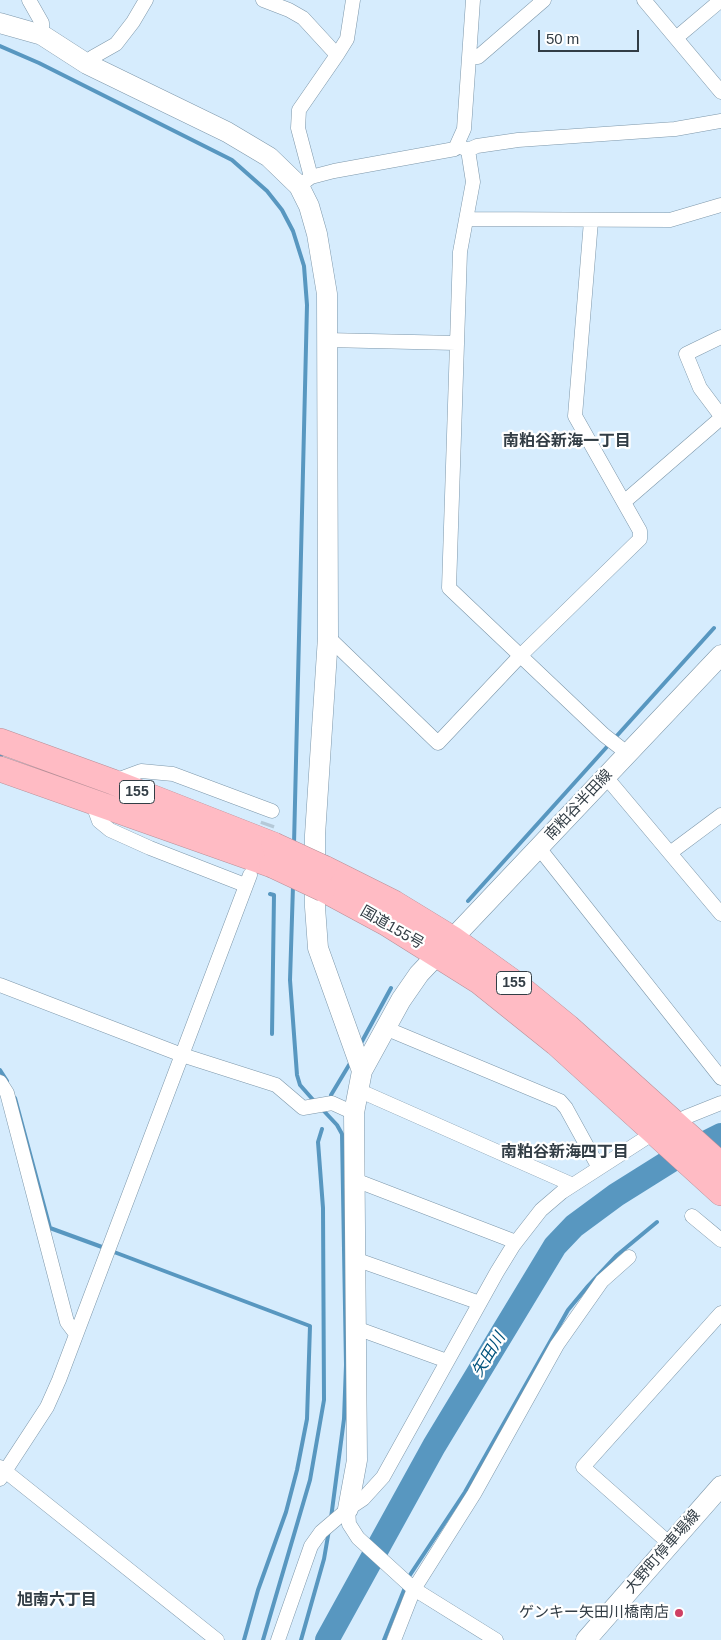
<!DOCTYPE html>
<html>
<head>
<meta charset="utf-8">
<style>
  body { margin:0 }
  #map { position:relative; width:721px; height:1640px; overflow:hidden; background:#d6ecfd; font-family:Helvetica,sans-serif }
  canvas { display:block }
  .scale { position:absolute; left:538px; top:30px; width:101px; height:22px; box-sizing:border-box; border:2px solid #323d45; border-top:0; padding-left:6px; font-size:15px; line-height:18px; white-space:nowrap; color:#323d45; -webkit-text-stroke:4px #fff; paint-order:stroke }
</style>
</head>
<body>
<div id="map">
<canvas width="721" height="1640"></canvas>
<div class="scale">50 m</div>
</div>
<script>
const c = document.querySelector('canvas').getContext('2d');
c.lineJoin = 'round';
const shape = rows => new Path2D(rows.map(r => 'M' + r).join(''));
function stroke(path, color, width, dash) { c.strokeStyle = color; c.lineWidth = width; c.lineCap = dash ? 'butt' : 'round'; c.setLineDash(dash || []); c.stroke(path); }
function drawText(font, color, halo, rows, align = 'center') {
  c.font = font + ' Helvetica,"Noto Sans JP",sans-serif'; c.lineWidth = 4.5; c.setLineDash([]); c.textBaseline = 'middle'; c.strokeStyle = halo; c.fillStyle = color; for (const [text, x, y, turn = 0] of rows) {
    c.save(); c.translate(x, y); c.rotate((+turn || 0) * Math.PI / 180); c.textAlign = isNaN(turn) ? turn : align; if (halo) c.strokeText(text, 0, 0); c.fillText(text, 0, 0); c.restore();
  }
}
stroke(shape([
  [0,46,39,63,232,160,267,191,282,210,293,231,304,266,307,305,294,844],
  [0,755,1,756],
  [293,886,290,980,297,1075,300,1085,315,1102],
  [270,894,274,895,272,1034],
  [468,901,714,628],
  [360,1045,391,988],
  [0,1070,7,1081],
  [331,1095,352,1060],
  [15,1098,50,1228,102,1247],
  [322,1109,337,1125,342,1134,346,1365,344,1419,331,1518],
  [114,1252,310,1326,307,1419,297,1470,286,1512,258,1590,244,1640],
  [408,1578,465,1492,568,1310,588,1286,616,1256,657,1222],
  [263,1640,310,1480,324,1400,323,1208,318,1142,322,1129],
  [301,1640,324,1559,329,1530],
  [384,1640,406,1585]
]), '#5897c0', 4);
stroke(shape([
  [327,1640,434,1446,555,1246,574,1226,616,1195,675,1158,721,1135]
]), '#5897c0', 24);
stroke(shape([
  [260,846,268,823]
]), '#b5c9d8', 14, [14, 7]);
const street = shape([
  [29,0,42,23,42,35],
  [263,0,289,10,303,18,337,55,299,110,298,128,311,177],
  [644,0,721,92],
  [676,38,721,0],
  [337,55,347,39,353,0],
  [470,56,478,57,544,0],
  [87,64,93,57,116,44,133,22,146,0],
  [461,147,468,150,477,146,518,140,675,129,721,121],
  [468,150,473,182,460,252,449,588,604,735,627,753],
  [299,186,311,177,334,171,455,149,464,129,473,0],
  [466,219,670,220,721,205],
  [721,337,686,354,700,388,721,416],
  [327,340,456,343],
  [624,502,721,418],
  [328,637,438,743,520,656,640,539,640,531,575,416,591,221],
  [606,777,721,914],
  [114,781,141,771,173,774,272,811],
  [92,802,99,821,110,830,150,848,245,885],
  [539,848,721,1078],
  [670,853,721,815],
  [0,985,182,1055,276,1085,303,1108,332,1103,354,1113],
  [385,1028,560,1101,566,1108,599,1168],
  [0,1082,7,1093,67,1322,76,1334],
  [358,1090,573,1185],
  [355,1180,516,1242],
  [692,1216,721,1240],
  [355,1259,480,1303],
  [356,1328,447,1361],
  [0,1467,217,1640],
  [0,1479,47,1407,59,1380,250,875],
  [348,1509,363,1499,383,1477,497,1272,513,1246,541,1210,562,1192,655,1132,686,1117,721,1103],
  [670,1544,583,1467,721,1313],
  [278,1640,311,1546,321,1532,348,1509,349,1524,358,1538,414,1589,496,1640],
  [394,1640,414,1589,474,1494,557,1345,602,1281,629,1257]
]);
const secondary = shape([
  [0,23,42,35,87,64,227,132,269,157,299,186,309,206,317,234,327,294,328,637,315,835,315,907,318,948,362,1071,354,1113,357,1460,348,1509],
  [362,1071,401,1000,419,974,721,655],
  [586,1640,721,1486]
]);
const highway = shape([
  [0,741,113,782,274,845],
  [0,769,272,865],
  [324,868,394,903,453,939,513,982,568,1027,721,1165],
  [323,889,386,923,480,982,556,1043,721,1193]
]);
stroke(street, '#7d97aa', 15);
stroke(secondary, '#7d97aa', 21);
stroke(highway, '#b78f98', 26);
stroke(street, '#fff', 14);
stroke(secondary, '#fff', 20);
stroke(highway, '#ffbbc4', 25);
const highwayBridge = shape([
  [274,845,324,868],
  [272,865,323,889]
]);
stroke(highwayBridge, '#b78f98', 26, []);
stroke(highwayBridge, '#ffbbc4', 25);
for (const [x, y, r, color] of [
  [679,1613,5,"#cf4064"]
]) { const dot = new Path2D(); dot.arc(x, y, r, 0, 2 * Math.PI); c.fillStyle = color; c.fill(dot); stroke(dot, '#fff', 2); }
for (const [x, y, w] of [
  [137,792,35],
  [514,983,35]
]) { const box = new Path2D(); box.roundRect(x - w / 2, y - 11.5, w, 23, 4); c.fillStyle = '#fff'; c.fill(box); stroke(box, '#323d45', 1); }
drawText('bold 14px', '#323d45', null, [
  ["155",137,792],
  ["155",514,983]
]);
drawText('15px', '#323d45', '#fff', [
  ["南粕谷半田線",579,805,-47],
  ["国道155号",392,928,30],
  ["大野町停車場線",663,1552,-49]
]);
drawText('15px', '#323d45', '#fff', [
  ["ゲンキー矢田川橋南店",669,1613]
], 'right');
drawText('bold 16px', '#323d45', '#fff', [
  ["南粕谷新海一丁目",567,442],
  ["南粕谷新海四丁目",565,1153],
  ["旭南六丁目",57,1601]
]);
drawText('italic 16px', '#00537c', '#fff', [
  ["矢田川",489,1355,-59]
]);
</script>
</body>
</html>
